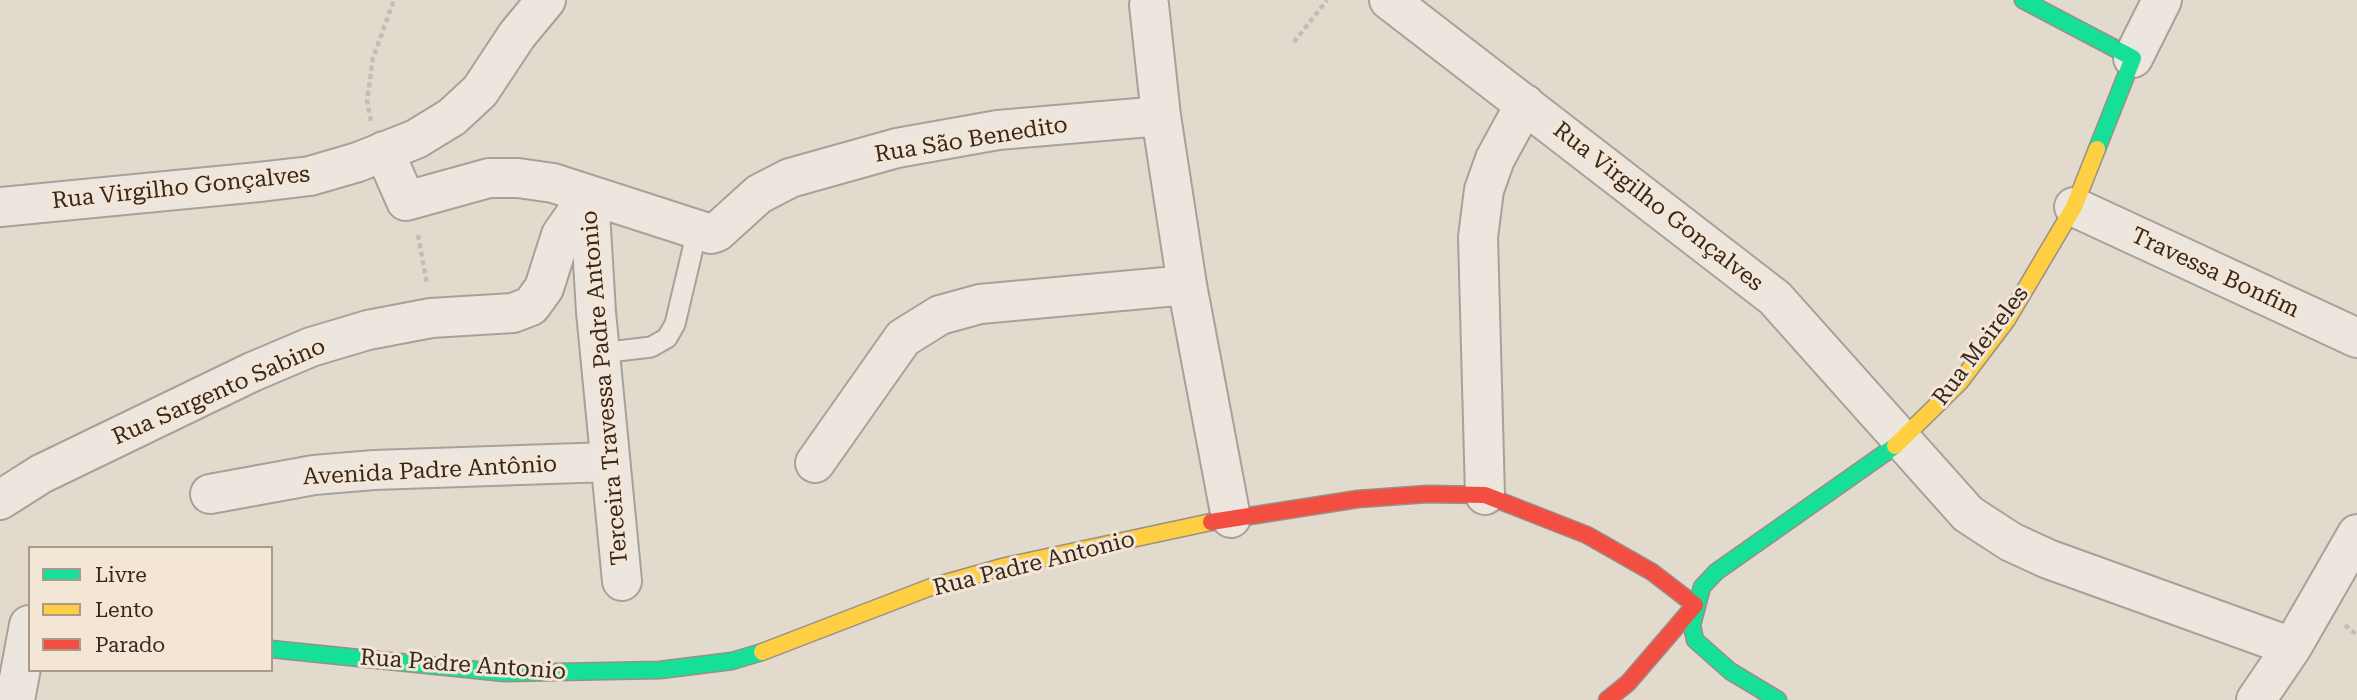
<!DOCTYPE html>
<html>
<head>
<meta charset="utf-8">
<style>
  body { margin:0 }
  #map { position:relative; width:2357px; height:700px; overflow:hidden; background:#e3dace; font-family:"Roboto Serif",serif }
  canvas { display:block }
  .legend { position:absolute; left:28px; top:546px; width:245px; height:126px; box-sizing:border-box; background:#f4e6d4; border:2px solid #a89a8c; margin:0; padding:9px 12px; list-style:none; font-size:21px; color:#37271f }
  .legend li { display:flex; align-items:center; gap:14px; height:35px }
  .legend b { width:35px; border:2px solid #a89a8c }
</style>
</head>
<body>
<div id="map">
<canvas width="2357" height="700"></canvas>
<ul class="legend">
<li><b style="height:9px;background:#16e098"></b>Livre</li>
<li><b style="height:9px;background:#ffcf43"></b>Lento</li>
<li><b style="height:9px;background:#f24e42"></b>Parado</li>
</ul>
</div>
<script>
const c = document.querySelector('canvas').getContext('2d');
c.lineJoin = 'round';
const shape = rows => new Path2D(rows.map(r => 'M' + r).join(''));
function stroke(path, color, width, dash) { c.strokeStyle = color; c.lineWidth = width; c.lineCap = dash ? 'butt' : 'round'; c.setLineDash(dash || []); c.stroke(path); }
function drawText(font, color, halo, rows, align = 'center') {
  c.font = font + ' "Roboto Serif",serif'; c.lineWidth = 6; c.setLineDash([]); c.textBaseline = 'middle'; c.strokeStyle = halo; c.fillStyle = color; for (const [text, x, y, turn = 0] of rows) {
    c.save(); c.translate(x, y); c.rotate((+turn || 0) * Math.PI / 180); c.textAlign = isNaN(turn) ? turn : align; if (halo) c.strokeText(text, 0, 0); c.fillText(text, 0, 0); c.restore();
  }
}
const lane = shape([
  [601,353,651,347,667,338,675,324,697,231]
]);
const street = shape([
  [1389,0,1775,298,1968,514,2011,542,2048,559,2292,647],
  [1149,5,1161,116,1187,285,1231,518],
  [2133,58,2162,0],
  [384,151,406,201,489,178,518,178,553,183,711,234,717,232,759,194,790,178,897,148,998,130,1161,116],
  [589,195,596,312,622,581],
  [0,207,259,182,310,176,358,162,416,139,452,117,480,91,517,35,546,0],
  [2074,207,2357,338],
  [815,463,903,338,940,315,980,304,1187,285],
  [210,494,314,475,374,470,609,462],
  [1485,495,1478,237,1484,190,1495,159,1525,104],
  [0,500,41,474,252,372,311,347,368,330,431,318,513,313,531,306,544,288,561,235,589,195],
  [15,700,29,625],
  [2256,700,2292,647,2357,534]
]);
const fast = shape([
  [2023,0,2133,58,2097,149],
  [271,649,505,673,660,670,732,661,762,652],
  [1778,700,1730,671,1695,640,1692,625,1702,587,1716,572,1895,446]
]);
const slow = shape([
  [1895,446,1960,382,2007,320,2074,207,2097,149],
  [762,652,931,587,1006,566,1211,522]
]);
const jam = shape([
  [1211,522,1358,499,1427,494,1485,495,1587,535,1652,572,1695,605],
  [1607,700,1628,683,1695,605]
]);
stroke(lane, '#a9a097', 23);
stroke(street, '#a9a097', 42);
stroke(fast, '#988f87', 19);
stroke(slow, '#988f87', 19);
stroke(jam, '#988f87', 19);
stroke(shape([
  [1294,42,1327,0],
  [371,121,367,101,373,58,394,0],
  [418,235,427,284],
  [2345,625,2357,635]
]), '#c4bdb6', 4.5, [5, 3.5]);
stroke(lane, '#ece6df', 19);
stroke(street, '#ece6df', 38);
stroke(fast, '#16e098', 16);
stroke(slow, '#ffcf43', 16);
stroke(jam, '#f24e42', 16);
drawText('23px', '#37271f', '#f4e6d4', [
  ["Rua São Benedito",971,140,-9],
  ["Rua Virgilho Gonçalves",181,188,-6],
  ["Rua Virgilho Gonçalves",1658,207,38],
  ["Travessa Bonfim",2215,273,25],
  ["Rua Meireles",1981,346,-53],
  ["Terceira Travessa Padre Antonio",605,388,-95],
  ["Rua Sargento Sabino",219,392,-24],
  ["Avenida Padre Antônio",430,471,-3],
  ["Rua Padre Antonio",1034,564,-14],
  ["Rua Padre Antonio",463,665,4]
]);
</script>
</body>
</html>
